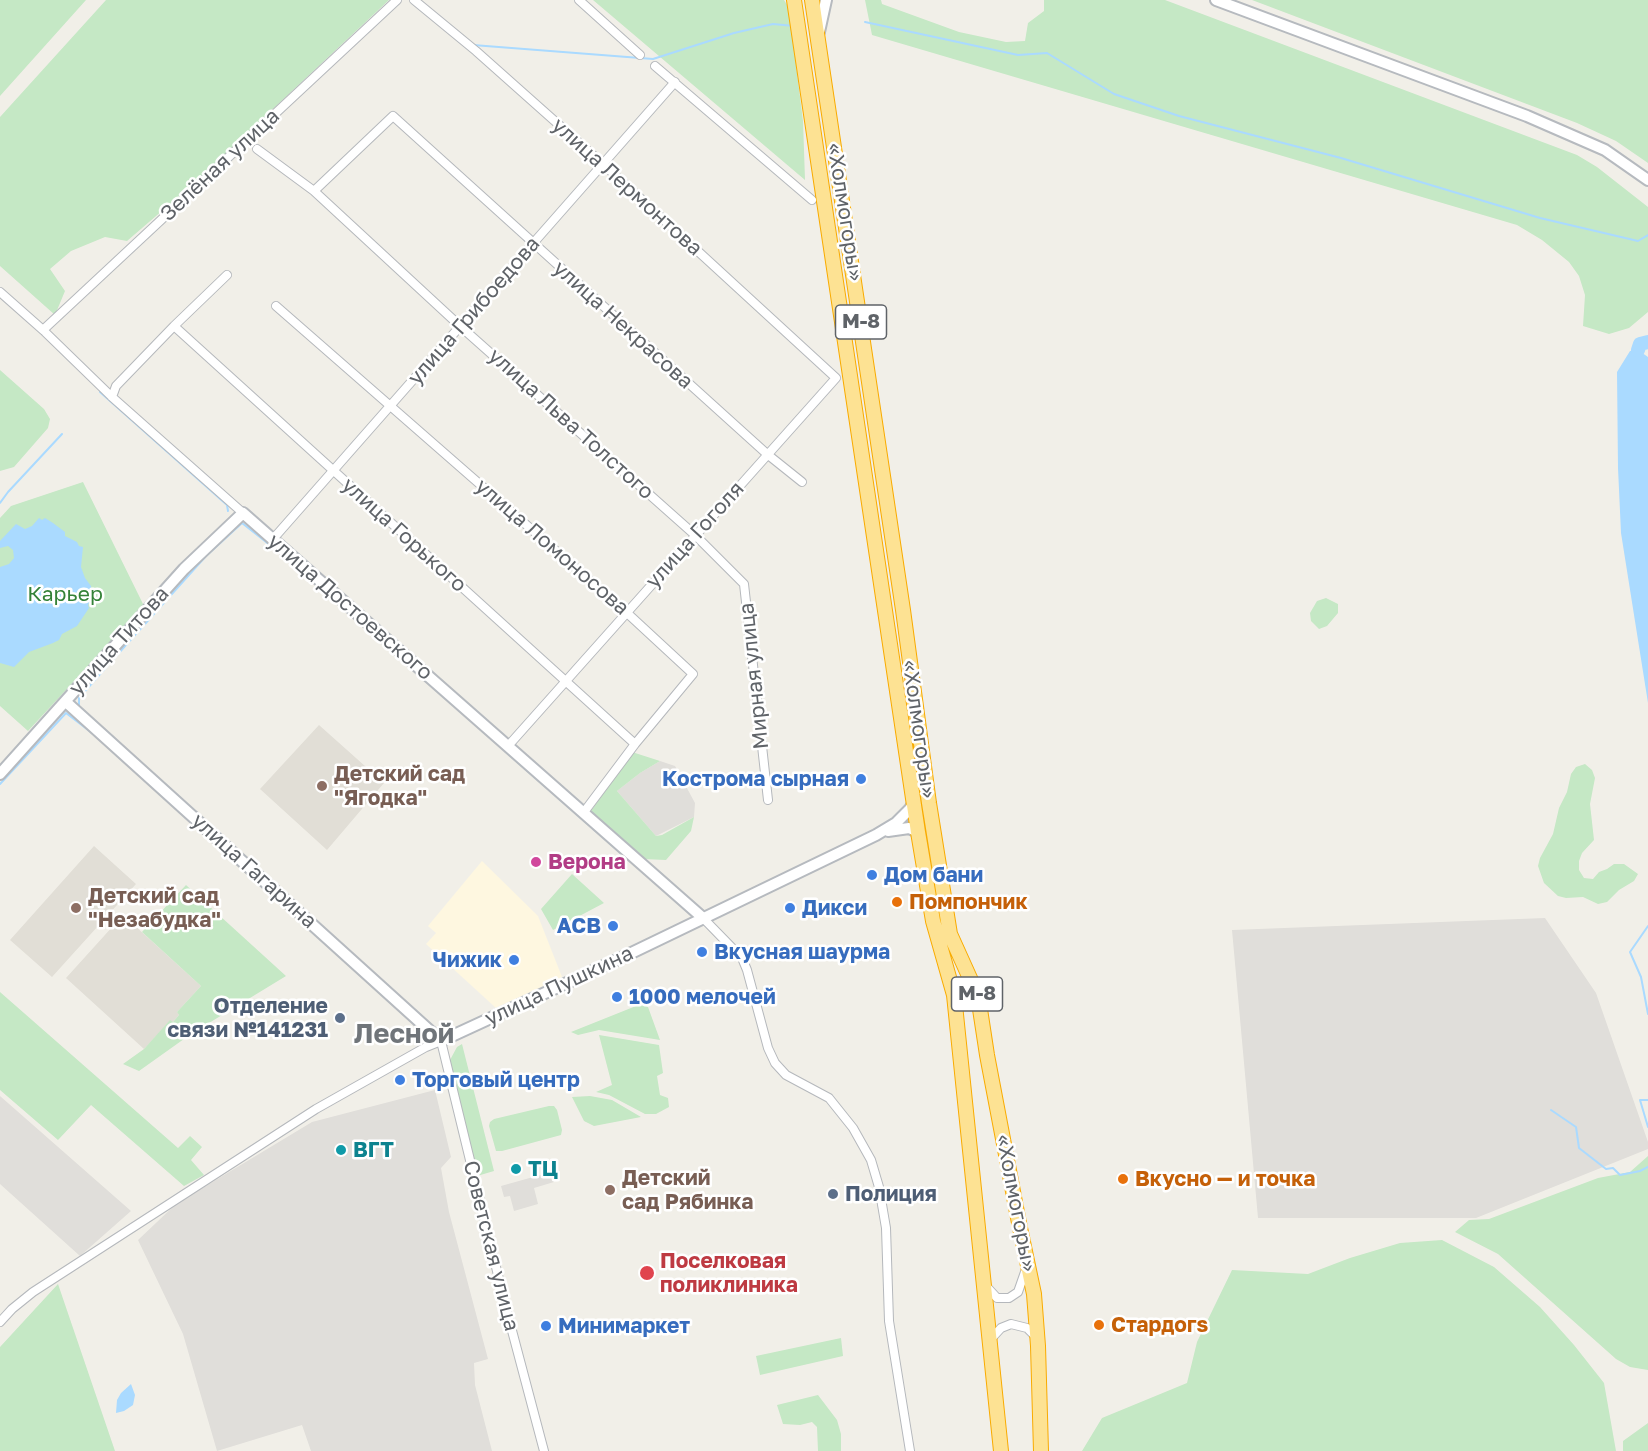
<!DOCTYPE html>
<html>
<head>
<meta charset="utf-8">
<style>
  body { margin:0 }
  canvas { display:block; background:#f1efe8 }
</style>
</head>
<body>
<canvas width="1648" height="1451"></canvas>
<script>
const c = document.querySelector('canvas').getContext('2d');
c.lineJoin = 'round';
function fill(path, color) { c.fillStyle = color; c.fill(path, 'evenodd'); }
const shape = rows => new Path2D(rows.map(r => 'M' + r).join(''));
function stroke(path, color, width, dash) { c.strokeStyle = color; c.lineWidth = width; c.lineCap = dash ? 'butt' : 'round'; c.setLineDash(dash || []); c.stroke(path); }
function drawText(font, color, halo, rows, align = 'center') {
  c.font = font + ' "Golos Text",sans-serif'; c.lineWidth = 5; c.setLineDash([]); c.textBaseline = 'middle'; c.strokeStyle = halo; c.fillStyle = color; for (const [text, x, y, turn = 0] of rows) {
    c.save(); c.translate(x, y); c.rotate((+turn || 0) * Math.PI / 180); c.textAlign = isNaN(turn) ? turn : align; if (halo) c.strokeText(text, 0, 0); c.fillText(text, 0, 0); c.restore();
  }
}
fill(shape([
  [482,861,538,916,562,977,496,1008,426,944,436,933,428,926]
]), '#fef7e0');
fill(shape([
  [660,761,675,766,695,803,694,817,656,836,617,791,640,773],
  [1545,918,1596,993,1648,1142,1648,1149,1476,1218,1258,1218,1232,930],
  [435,1090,451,1157,441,1168,449,1212,488,1359,474,1363,475,1385,492,1451,311,1451,302,1425,217,1451,183,1334,138,1240,176,1204,312,1122],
  [0,1096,131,1211,80,1256,0,1184],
  [551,1172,554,1182,534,1188,538,1204,514,1211,510,1196,504,1197,501,1186]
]), '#e0deda');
fill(shape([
  [319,725,384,783,327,850,260,789],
  [94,846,136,884,52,977,10,940],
  [123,915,201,986,177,1012,179,1015,172,1023,170,1021,144,1049,66,978]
]), '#e1ded6');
fill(shape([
  [0,0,86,0,0,96],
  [106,0,389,0,192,185,127,241,105,237,71,251,50,269,65,291,55,315,0,266,0,117],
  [593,0,784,0,789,8,803,121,805,180],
  [865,0,881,0,882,4,959,32,1006,42,1025,41,1028,23,1044,11,1044,0,1165,0,1577,155,1597,167,1648,207,1648,312,1629,328,1609,334,1583,326,1585,295,1579,276,1569,262,1542,240,1517,225,872,35],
  [1252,0,1648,0,1648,163,1616,141,1577,123],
  [0,370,44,409,50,419,48,428,14,467,0,471],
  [83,482,144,606,28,731,0,706,0,518,11,506],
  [1326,598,1338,604,1338,613,1327,626,1319,629,1311,621,1310,613,1317,601],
  [632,752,660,761,640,773,617,791,656,836,662,835,694,817,691,831,666,860,643,859,591,811],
  [1585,764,1592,770,1595,778,1590,804,1594,840,1582,853,1579,861,1579,870,1584,878,1593,879,1599,872,1607,869,1614,864,1624,864,1638,874,1634,881,1619,890,1607,902,1598,904,1583,897,1566,898,1558,896,1544,883,1538,866,1540,858,1553,834,1559,808,1567,792,1571,774,1576,767],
  [572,874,604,903,553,930,541,909],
  [186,885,286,976,191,1034,139,1071,123,1064,144,1049,170,1020,173,1022,179,1015,177,1012,201,986,142,932],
  [0,992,178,1148,190,1136,202,1147,191,1160,204,1175,184,1186,91,1105,58,1140,0,1090],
  [641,1004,648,1007,660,1040,599,1030,578,1035,571,1032],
  [599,1035,659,1045,663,1073,657,1076,660,1095,668,1098,669,1107,656,1114,645,1114,609,1095,596,1092,612,1085],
  [462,1044,494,1171,477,1176,450,1060,457,1047],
  [590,1096,612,1100,641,1117,594,1126,584,1121,572,1097],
  [549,1106,554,1106,557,1110,562,1130,561,1135,502,1151,496,1151,489,1126,490,1122,494,1119],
  [1648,1156,1648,1370,1630,1367,1616,1359,1498,1254,1455,1232,1469,1220,1489,1219,1598,1178,1630,1172],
  [1442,1240,1494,1267,1540,1307,1574,1345,1604,1383,1616,1451,1082,1451,1102,1418,1187,1383,1197,1342,1232,1270,1308,1274,1350,1258,1400,1243],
  [58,1284,115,1451,0,1451,0,1347],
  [841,1338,843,1356,760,1375,756,1356],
  [818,1395,837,1420,841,1434,841,1451,818,1451,817,1427,812,1422,800,1425,783,1424,777,1405],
  [1648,1423,1648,1451,1623,1451,1623,1441]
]), '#c5e8c5');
fill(shape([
  [1638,350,1648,357,1648,703,1621,533,1618,468,1617,372,1630,351],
  [39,518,42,520,45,518,53,523,65,532,65,536,77,542,79,546,83,547,81,567,85,578,91,586,92,596,88,605,89,608,77,626,62,634,59,640,53,643,29,652,14,667,0,663,0,567,9,564,14,558,13,550,8,546,0,548,0,541,16,524,25,529,32,526],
  [131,1384,135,1395,133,1405,124,1411,116,1413,117,1400,121,1393]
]), '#aadaff');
stroke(shape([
  [865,22,1018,55,1047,53,1114,94,1179,116,1341,158,1540,218,1638,241,1648,235],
  [473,45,653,59,734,33,773,24,794,26],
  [100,392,227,505,228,511],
  [0,503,8,492,62,434],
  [79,706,79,698,108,665,206,556,242,523,280,553],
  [505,751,631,862],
  [0,784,66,713,96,736],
  [1648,926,1630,952,1641,977,1648,1014],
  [1648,1100,1640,1100,1648,1127],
  [1551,1110,1576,1127,1579,1148,1606,1169,1613,1168,1620,1175,1640,1171,1648,1167]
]), '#aadaff', 2);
stroke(shape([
  [1638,350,1640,344,1648,342]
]), '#aadaff', 14);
const street = shape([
  [414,0,476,51,603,164,836,378,508,746],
  [579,0,640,55],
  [655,66,812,200],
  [257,149,314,191,460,326,695,535,744,584,768,800],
  [314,191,393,116,767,454,802,482],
  [0,292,43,330,112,397,243,513],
  [276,306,626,612,693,674,635,744,584,812],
  [174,326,635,744],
  [43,330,397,0],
  [112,397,116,386,174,326,227,275],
  [273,539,675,82],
  [703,918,742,958,747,970,768,1048,775,1063,786,1075,829,1098,853,1128,871,1160,879,1187,886,1228,889,1321,910,1451],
  [987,1287,997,1298,1009,1298,1018,1292,1025,1272],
  [0,1322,12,1309,33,1292,316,1109,426,1047,441,1041,506,1308,544,1451],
  [991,1339,1001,1328,1011,1324,1027,1328,1035,1336]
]);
const secondary = shape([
  [1216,0,1527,116,1605,150,1648,180],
  [819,32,826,0],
  [66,702,441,1041,623,957,876,835,896,823,910,809,914,802],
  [0,774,184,569,243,513,703,918],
  [888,831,909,828,918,832]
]);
const highway = shape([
  [794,0,918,832,933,921,954,995,1001,1451],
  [812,0,903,610,929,803,950,934,978,996,987,1055,1019,1223,1034,1294,1038,1346,1041,1451]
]);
stroke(street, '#b5b8bc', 10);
stroke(secondary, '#b6babf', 14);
stroke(highway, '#f9ab00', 16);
stroke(street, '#fff', 8);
stroke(secondary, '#fff', 10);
stroke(highway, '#fde293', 14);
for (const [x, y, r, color] of [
  [861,779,6,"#3f7fe0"],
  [322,786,6,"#8d6e63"],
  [536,862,6,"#d1479c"],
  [872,875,6,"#3f7fe0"],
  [897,902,6,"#e8710a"],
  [76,908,6,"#8d6e63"],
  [790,908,6,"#3f7fe0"],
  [613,926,6,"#3f7fe0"],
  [702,952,6,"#3f7fe0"],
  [514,960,6,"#3f7fe0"],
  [617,997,6,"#3f7fe0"],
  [340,1018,6,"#5c6f8a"],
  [400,1080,6,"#3f7fe0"],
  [341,1150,6,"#0f9aa8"],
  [516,1169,6,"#0f9aa8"],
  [1123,1179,6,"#e8710a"],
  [610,1190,6,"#8d6e63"],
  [833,1194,6,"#5c6f8a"],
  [647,1273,8,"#e0444e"],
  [1099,1325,6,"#e8710a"],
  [546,1326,6,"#3f7fe0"]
]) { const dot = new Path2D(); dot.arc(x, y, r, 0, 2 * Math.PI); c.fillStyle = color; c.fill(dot); stroke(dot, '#fff', 2); }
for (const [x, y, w] of [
  [861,322,51],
  [977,994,51]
]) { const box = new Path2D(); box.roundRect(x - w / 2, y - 17, w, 34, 4.5); c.fillStyle = '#fff'; c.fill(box); stroke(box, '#5f6368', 1.5); }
drawText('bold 20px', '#5f6368', null, [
  ["М-8",861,322],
  ["М-8",977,994]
]);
drawText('21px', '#5f6368', '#fff', [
  ["Зелёная улица",220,165,-43],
  ["улица Лермонтова",627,187,42],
  ["«Холмогоры»",845,212,81],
  ["улица Грибоедова",474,311,-49],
  ["улица Некрасова",623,325,42],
  ["улица Льва Толстого",571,424,42],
  ["улица Горького",404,535,42],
  ["улица Гоголя",695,535,-48],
  ["улица Ломоносова",552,547,41],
  ["улица Достоевского",350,607,41],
  ["улица Титова",119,641,-48],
  ["Мирная улица",754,676,-96],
  ["«Холмогоры»",919,729,82],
  ["улица Гагарина",254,871,42],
  ["улица Пушкина",559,986,-25],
  ["«Холмогоры»",1016,1203,79],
  ["Советская улица",491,1246,76]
]);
drawText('21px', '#348238', '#fff', [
  ["Карьер",65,594]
]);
drawText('bold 21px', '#785e54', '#fff', [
  ["Детский сад",334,774],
  ["\"Ягодка\"",334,798],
  ["Детский сад",88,896],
  ["\"Незабудка\"",88,920],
  ["Детский",622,1178],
  ["сад Рябинка",622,1202]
], 'left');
drawText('bold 21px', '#366cbe', '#fff', [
  ["Кострома сырная",849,779,"right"],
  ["Дом бани",884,875],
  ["Дикси",802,908],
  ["АСВ",601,926,"right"],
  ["Вкусная шаурма",714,952],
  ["Чижик",502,960,"right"],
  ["1000 мелочей",629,997],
  ["Торговый центр",412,1080],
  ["Минимаркет",558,1326]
], 'left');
drawText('bold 21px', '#b23c85', '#fff', [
  ["Верона",548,862]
], 'left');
drawText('bold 21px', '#c56008', '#fff', [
  ["Помпончик",909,902],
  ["Вкусно — и точка",1135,1179],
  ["Стардогs",1111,1325]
], 'left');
drawText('bold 21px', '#4e5e75', '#fff', [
  ["Отделение",328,1006],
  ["связи №141231",328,1030],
  ["Полиция",845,1194,"left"]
], 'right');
drawText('bold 21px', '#0d838f', '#fff', [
  ["ВГТ",353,1150],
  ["ТЦ",528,1169]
], 'left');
drawText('bold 21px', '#be3a42', '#fff', [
  ["Поселковая",660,1261],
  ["поликлиника",660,1285]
], 'left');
drawText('bold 27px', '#70757a', '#fff', [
  ["Лесной",404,1034]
]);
</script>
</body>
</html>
